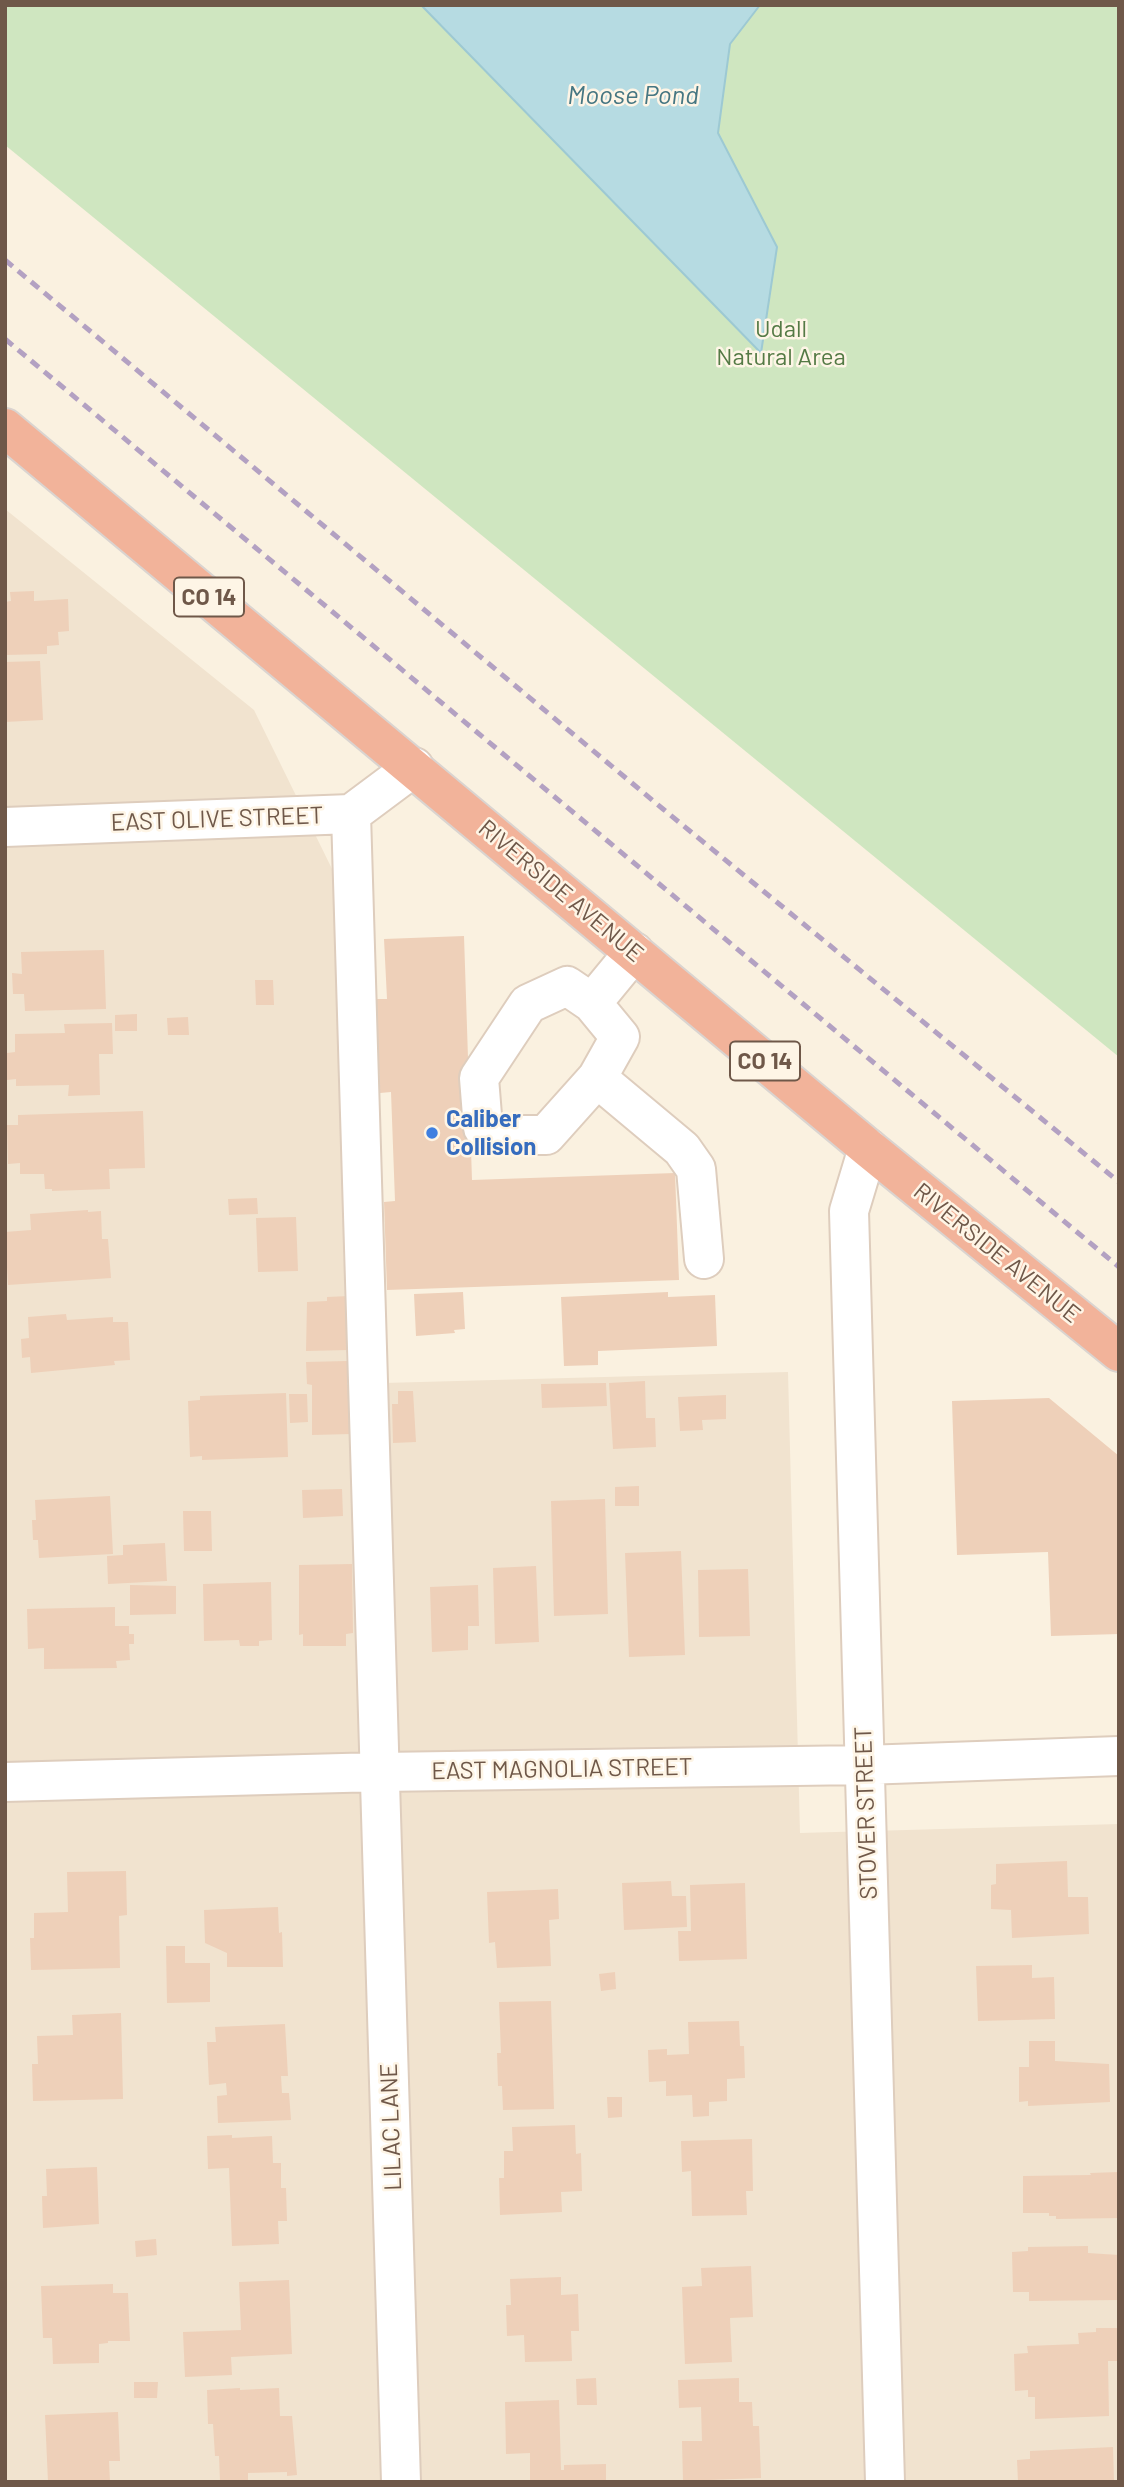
<!DOCTYPE html>
<html>
<head>
<meta charset="utf-8">
<style>
  body { margin:0 }
  #map { position:relative; width:1124px; height:2487px; overflow:hidden; background:#faf1e0; font-family:Barlow,sans-serif }
  canvas { display:block }
  .frame { position:absolute; inset:0; border:7px solid #6f5849; pointer-events:none }
</style>
</head>
<body>
<div id="map">
<canvas width="1124" height="2487"></canvas>
<div class="frame"></div>
</div>
<script>
const c = document.querySelector('canvas').getContext('2d');
c.lineJoin = 'round';
function fill(path, color) { c.fillStyle = color; c.fill(path, 'evenodd'); }
const shape = rows => new Path2D(rows.map(r => 'M' + r).join(''));
function stroke(path, color, width, dash) { c.strokeStyle = color; c.lineWidth = width; c.lineCap = dash ? 'butt' : 'round'; c.setLineDash(dash || []); c.stroke(path); }
function drawText(font, color, halo, rows, align = 'center') {
  c.font = font + ' Barlow,sans-serif'; c.lineWidth = 5; c.setLineDash([]); c.textBaseline = 'middle'; c.strokeStyle = halo; c.fillStyle = color; for (const [text, x, y, turn = 0] of rows) {
    c.save(); c.translate(x, y); c.rotate((+turn || 0) * Math.PI / 180); c.textAlign = isNaN(turn) ? turn : align; if (halo) c.strokeText(text, 0, 0); c.fillText(text, 0, 0); c.restore();
  }
}
fill(shape([
  [5,509,254,710,334,873,347,1384,788,1372,800,1833,1119,1824,1119,2482,5,2482]
]), '#f1e3cf');
fill(shape([
  [5,5,1119,5,1119,1057,5,145]
]), '#cfe6c0');
const water = shape([
  [421,5,760,5,730,44,718,133,777,247,761,353,421,5]
]);
fill(water, '#b6dbe2');
stroke(water, '#9dc9d3', 2);
fill(shape([
  [34,591,34,601,68,599,69,631,58,632,59,645,47,646,47,654,5,655,5,602,11,601,10,592],
  [40,661,43,720,5,722,5,662],
  [464,936,472,1180,675,1173,679,1280,387,1290,384,1202,395,1201,391,1092,380,1093,376,999,387,999,384,939],
  [104,950,106,1009,25,1011,24,994,13,994,12,973,22,974,21,952],
  [255,980,273,980,274,1005,256,1005],
  [137,1014,137,1031,115,1031,115,1015],
  [188,1017,189,1035,168,1035,167,1018],
  [112,1023,113,1054,99,1054,100,1095,68,1096,69,1085,16,1086,16,1079,7,1080,7,1053,15,1052,15,1034,65,1033,64,1024],
  [143,1111,145,1168,109,1169,110,1189,52,1191,52,1189,45,1189,44,1174,20,1174,20,1163,8,1164,7,1125,18,1125,18,1115],
  [257,1198,258,1214,229,1215,228,1199],
  [88,1210,88,1212,101,1211,102,1239,108,1239,111,1278,8,1285,5,1232,31,1230,30,1214],
  [296,1217,298,1271,258,1272,256,1218],
  [463,1292,465,1329,454,1330,455,1333,416,1336,414,1294],
  [668,1292,668,1297,715,1295,717,1346,598,1351,598,1365,564,1366,561,1297],
  [349,1296,348,1350,306,1351,307,1302,327,1301,327,1297],
  [66,1314,67,1320,113,1317,113,1322,128,1322,130,1360,114,1361,115,1365,31,1373,30,1357,22,1358,21,1339,29,1338,28,1317],
  [347,1361,347,1385,350,1385,351,1434,312,1435,312,1385,307,1384,306,1362],
  [645,1381,646,1418,655,1418,656,1447,613,1449,609,1383],
  [606,1383,607,1406,542,1408,541,1384],
  [398,1391,413,1391,416,1442,393,1443,392,1404,398,1404],
  [286,1393,288,1457,202,1460,202,1456,190,1457,188,1401,200,1400,200,1396],
  [289,1394,307,1394,308,1422,290,1423],
  [726,1395,726,1419,702,1420,703,1430,680,1431,678,1397],
  [1049,1398,1119,1456,1119,1634,1051,1636,1048,1552,957,1555,952,1401],
  [639,1486,639,1506,615,1506,615,1487],
  [342,1489,343,1516,303,1518,302,1490],
  [110,1496,113,1554,39,1558,38,1540,33,1540,32,1520,36,1520,35,1500],
  [605,1499,608,1614,554,1616,551,1501],
  [183,1511,211,1511,212,1551,184,1551],
  [165,1543,167,1581,108,1584,107,1556,123,1555,123,1545],
  [681,1551,685,1655,629,1657,625,1553],
  [352,1564,353,1633,346,1634,346,1646,303,1646,303,1634,299,1635,299,1565],
  [536,1566,539,1642,495,1644,493,1568],
  [748,1569,750,1636,699,1637,698,1570],
  [271,1582,272,1640,259,1641,259,1646,240,1646,239,1640,204,1641,203,1584],
  [130,1585,176,1586,176,1614,130,1615],
  [478,1585,479,1626,468,1626,468,1650,432,1652,430,1587],
  [115,1607,115,1626,129,1626,129,1634,134,1634,134,1644,129,1644,130,1660,116,1661,117,1668,44,1669,44,1648,28,1649,27,1609],
  [1067,1861,1068,1897,1088,1897,1089,1934,1012,1938,1011,1910,991,1909,991,1885,996,1884,996,1864],
  [126,1871,127,1915,119,1916,120,1968,31,1970,30,1938,34,1938,34,1913,68,1912,67,1872],
  [671,1881,672,1896,686,1896,687,1927,624,1930,622,1883],
  [745,1883,747,1959,679,1961,678,1931,691,1931,690,1885],
  [558,1889,559,1919,549,1920,551,1966,497,1968,495,1942,489,1943,487,1892],
  [278,1907,279,1933,282,1932,283,1967,227,1967,227,1953,205,1943,204,1910],
  [166,1946,185,1946,185,1963,210,1963,210,2002,167,2003],
  [1032,1965,1032,1978,1054,1977,1055,2019,978,2021,976,1966],
  [615,1972,616,1989,601,1991,599,1974],
  [551,2001,554,2109,503,2110,502,2086,498,2086,497,2053,501,2053,499,2002],
  [121,2013,123,2099,33,2101,32,2064,38,2064,37,2036,73,2035,72,2015],
  [739,2021,740,2046,744,2046,745,2078,727,2079,727,2101,709,2102,709,2116,693,2117,692,2095,666,2096,666,2081,649,2082,648,2050,667,2049,667,2055,689,2054,688,2022],
  [285,2024,288,2076,281,2076,282,2093,289,2093,291,2120,218,2123,217,2096,227,2095,226,2083,209,2085,207,2042,216,2042,215,2027],
  [1029,2041,1055,2041,1055,2061,1109,2064,1110,2102,1028,2106,1028,2101,1019,2102,1019,2067,1029,2067],
  [607,2097,622,2097,622,2117,608,2118],
  [575,2125,576,2154,581,2153,582,2191,561,2192,562,2212,500,2215,499,2178,504,2178,504,2151,513,2151,512,2127],
  [232,2135,232,2138,272,2136,273,2163,281,2163,281,2188,286,2188,287,2221,278,2221,279,2244,232,2246,229,2168,208,2169,207,2136],
  [752,2139,753,2191,746,2191,747,2215,692,2216,691,2171,682,2172,681,2141],
  [97,2167,99,2224,43,2228,42,2196,47,2196,46,2169],
  [1119,2172,1119,2218,1056,2219,1056,2216,1049,2216,1049,2213,1023,2213,1023,2176,1091,2175,1090,2173],
  [156,2239,157,2255,136,2257,135,2241],
  [1088,2246,1088,2253,1119,2255,1119,2300,1029,2301,1029,2292,1013,2292,1012,2252,1028,2251,1028,2247],
  [751,2266,753,2317,730,2318,732,2362,685,2364,682,2287,702,2286,701,2268],
  [561,2277,561,2295,578,2294,579,2331,571,2331,572,2361,525,2362,524,2335,507,2336,506,2305,511,2305,510,2279],
  [289,2280,292,2354,231,2357,232,2375,185,2377,183,2332,241,2330,239,2282],
  [113,2284,113,2293,128,2293,130,2341,108,2341,108,2343,99,2344,99,2363,53,2364,52,2338,43,2338,41,2286],
  [1096,2328,1119,2328,1119,2361,1108,2361,1109,2416,1035,2419,1035,2397,1028,2397,1028,2390,1015,2391,1014,2354,1028,2353,1027,2346,1079,2344,1078,2333,1096,2332],
  [596,2378,597,2405,577,2405,576,2379],
  [739,2378,739,2402,752,2402,753,2426,759,2426,761,2478,683,2481,682,2441,702,2441,701,2407,679,2408,678,2380],
  [134,2382,158,2382,157,2398,134,2398],
  [240,2388,240,2390,279,2388,280,2416,292,2416,297,2475,287,2476,287,2472,248,2473,248,2480,220,2481,219,2456,215,2456,213,2424,208,2424,207,2390],
  [559,2400,561,2470,564,2470,564,2465,606,2464,606,2482,530,2482,530,2453,506,2454,505,2402],
  [118,2412,120,2461,109,2461,110,2482,48,2482,45,2415],
  [1113,2447,1114,2482,1018,2482,1017,2460,1030,2459,1030,2451]
]), '#eed0b9');
const minor = shape([
  [351,814,401,2482],
  [5,827,351,814,414,767],
  [592,1003,620,1037,597,1078,546,1135,503,1135,483,1128,479,1078,528,1004,567,986,592,1003,634,952],
  [597,1078,682,1149,696,1169,704,1259],
  [868,1148,849,1211,885,2482],
  [5,1782,380,1772,864,1765,1119,1756]
]);
const highway = shape([
  [5,428,868,1148,1119,1352]
]);
stroke(minor, '#decdbd', 42);
stroke(highway, '#dad4d0', 42);
stroke(minor, '#fff', 38);
stroke(highway, '#f2b39a', 38);
stroke(shape([
  [5,260,663,809,1119,1182],
  [5,339,1119,1267]
]), '#b3a1c2', 5, [10, 7]);
for (const [x, y, r, color] of [
  [432,1133,7,"#3f7fe0"]
]) { const dot = new Path2D(); dot.arc(x, y, r, 0, 2 * Math.PI); c.fillStyle = color; c.fill(dot); stroke(dot, '#fef5e6', 2.5); }
for (const [x, y, w] of [
  [209,597,70],
  [765,1061,70]
]) { const box = new Path2D(); box.roundRect(x - w / 2, y - 19.5, w, 39, 5); c.fillStyle = '#fef5e6'; c.fill(box); stroke(box, '#6f5849', 2); }
drawText('bold 23px', '#6f5849', null, [
  ["CO 14",209,597],
  ["CO 14",765,1061]
]);
drawText('24px', '#547a45', '#fef5e6', [
  ["Udall",781,329],
  ["Natural Area",781,357]
]);
drawText('24px', '#6f5849', '#fef5e6', [
  ["EAST OLIVE STREET",217,819,-2],
  ["RIVERSIDE AVENUE",561,891,40],
  ["RIVERSIDE AVENUE",997,1253,39],
  ["EAST MAGNOLIA STREET",562,1769,-1],
  ["STOVER STREET",866,1813,-92],
  ["LILAC LANE",391,2127,-92]
]);
drawText('bold 24px', '#366cbe', '#fef5e6', [
  ["Caliber",446,1119],
  ["Collision",446,1147]
], 'left');
drawText('italic 26px', '#457682', '#fef5e6', [
  ["Moose Pond",633,95]
]);
</script>
</body>
</html>
